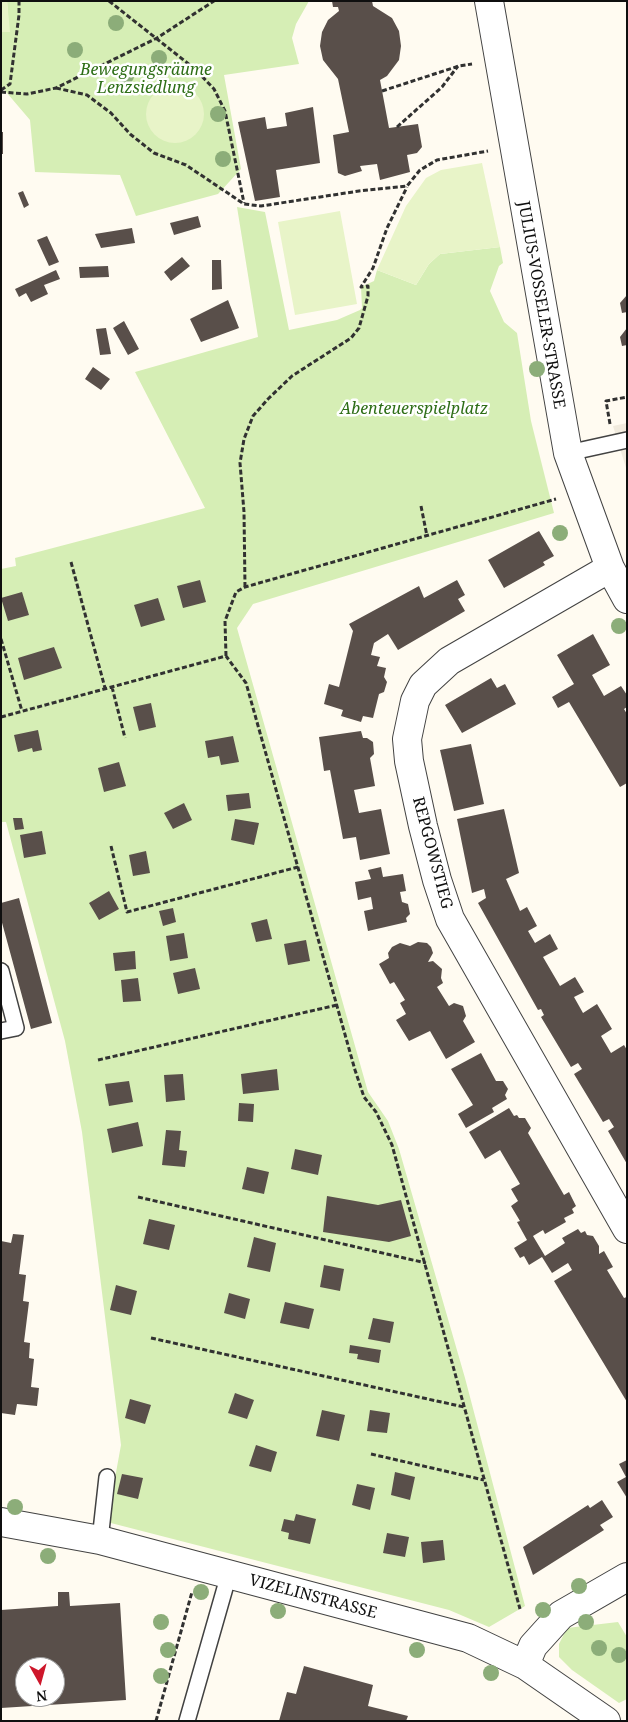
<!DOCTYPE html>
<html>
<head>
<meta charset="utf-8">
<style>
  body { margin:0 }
  #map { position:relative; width:628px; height:1722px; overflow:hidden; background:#fffbf1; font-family:"Noto Serif",serif }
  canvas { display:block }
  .frame { position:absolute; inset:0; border:2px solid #0f0f0f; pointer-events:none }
  .north { position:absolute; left:15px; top:1657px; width:50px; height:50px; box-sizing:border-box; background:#fff; border:1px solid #9f9f9f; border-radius:50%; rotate:173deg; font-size:14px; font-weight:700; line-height:20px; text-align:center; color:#0f0f0f }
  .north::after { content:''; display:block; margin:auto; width:18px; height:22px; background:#ce172b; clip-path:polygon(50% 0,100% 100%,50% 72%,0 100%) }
</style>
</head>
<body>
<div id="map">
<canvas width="628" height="1722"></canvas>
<div class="frame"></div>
<div class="north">N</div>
</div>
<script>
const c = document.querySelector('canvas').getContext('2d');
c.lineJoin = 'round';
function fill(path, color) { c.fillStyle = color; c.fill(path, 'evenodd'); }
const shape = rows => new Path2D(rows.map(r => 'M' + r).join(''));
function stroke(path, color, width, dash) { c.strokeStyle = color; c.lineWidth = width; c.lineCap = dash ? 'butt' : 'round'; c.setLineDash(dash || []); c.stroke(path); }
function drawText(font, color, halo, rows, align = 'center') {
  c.font = font + ' "Noto Serif",serif'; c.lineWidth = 5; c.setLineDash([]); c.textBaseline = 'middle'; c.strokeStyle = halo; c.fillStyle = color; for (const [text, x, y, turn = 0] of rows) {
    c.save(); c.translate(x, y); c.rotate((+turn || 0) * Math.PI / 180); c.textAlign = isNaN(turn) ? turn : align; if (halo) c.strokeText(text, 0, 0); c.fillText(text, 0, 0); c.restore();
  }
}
fill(shape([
  [7,1,309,1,296,24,292,38,299,64,224,75,241,169,218,194,136,216,120,175,35,172,30,120,1,86,1,32,9,31],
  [237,207,265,212,289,330,337,320,360,310,362,308,361,287,374,281,377,270,416,285,429,264,440,254,500,247,503,263,499,266,490,291,504,322,517,333,531,421,554,513,253,604,237,628,368,1092,388,1121,399,1149,465,1378,525,1606,489,1627,449,1610,107,1522,121,1445,82,1132,65,1041,6,822,1,822,1,569,16,566,15,558,205,508,135,372,258,337],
  [618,1622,627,1637,627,1699,619,1703,572,1670,559,1657,559,1644,567,1628]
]), '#d6eeb5');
fill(shape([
  [1,1,7,1,10,32,1,32],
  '146 114a29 29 0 1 1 58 0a29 29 0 1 1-58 0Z',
  [482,163,500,247,440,254,429,264,416,285,377,270,406,206,426,178,441,170],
  [340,211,357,304,295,315,278,222]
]), '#e8f4c8');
fill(shape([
  [627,423,627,471,613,426]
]), '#f1ebde');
fill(shape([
  [332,1,372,1,373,6,392,18,399,31,401,46,399,60,387,76,380,80,389,128,418,124,422,147,417,153,407,155,410,172,380,180,377,164,360,166,362,171,345,176,338,173,333,135,349,132,338,79,323,60,320,46,322,32,328,20,339,11,338,7,333,7],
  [313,107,320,163,276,170,280,197,255,201,238,122,265,117,267,129,287,126,285,113],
  [1,132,3,132,3,154,1,154],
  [23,191,29,205,24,208,18,193],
  [198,216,201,227,174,235,170,223],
  [132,228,135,243,101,248,95,234],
  [47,236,59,262,49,266,37,240],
  [182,257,190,266,171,281,164,272],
  [212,260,221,260,222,289,212,290],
  [108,266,109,277,80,278,79,267],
  [56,270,60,279,44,285,48,294,31,302,26,293,19,297,15,289],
  [627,295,627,312,622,313,620,303],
  [228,300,239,328,201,342,190,319],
  [124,321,139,349,128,355,113,328],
  [106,328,111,354,100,355,96,329],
  [627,328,627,345,622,346,620,337],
  [93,367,110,379,101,390,85,379],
  [539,531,554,556,543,562,545,565,504,588,488,560],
  [200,580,206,602,183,608,177,586],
  [457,580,465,595,458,599,465,611,398,650,388,634,374,643,371,655,380,657,377,666,386,668,384,677,387,682,384,692,379,694,373,718,363,716,361,722,341,716,343,710,324,704,329,684,339,687,353,631,349,624,419,586,424,598],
  [22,592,29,615,8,621,1,598],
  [158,598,165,620,141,627,134,605],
  [593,634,610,665,592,675,604,696,621,686,627,695,627,707,624,709,627,714,627,783,620,787,569,702,558,708,552,697,574,684,557,655],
  [54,647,62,668,24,680,18,658],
  [491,678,497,688,505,684,516,704,462,733,445,705],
  [151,703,156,727,139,731,133,707],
  [38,730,42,750,33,752,32,748,18,752,14,735],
  [361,731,363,738,367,738,373,742,374,754,370,758,375,786,354,790,359,813,381,809,390,854,360,860,356,837,343,839,330,770,324,771,319,737],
  [233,736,239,762,221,765,219,756,208,758,205,741],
  [471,744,484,804,454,811,440,750],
  [119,762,126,786,104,792,98,768],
  [249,793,251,808,228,811,226,795],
  [184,803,192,820,173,829,164,813],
  [504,809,519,873,506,879,520,911,527,907,537,926,528,931,535,943,550,934,558,949,543,957,560,986,575,977,584,992,574,997,583,1013,597,1004,612,1029,601,1036,611,1053,624,1045,627,1050,627,1164,608,1131,614,1127,609,1119,603,1122,574,1074,582,1069,578,1063,571,1067,541,1017,544,1015,541,1009,538,1010,478,903,486,898,484,889,472,893,457,819],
  [13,818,22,818,24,829,15,830],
  [235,819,259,823,254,845,231,840],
  [42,831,46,854,24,858,20,835],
  [146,851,150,873,133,876,129,855],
  [381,867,383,877,403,874,406,891,400,892,402,902,408,904,410,914,406,918,407,922,368,931,364,911,373,909,371,897,358,900,355,882,371,879,368,870],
  [109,891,119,909,99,920,89,903],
  [19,898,52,1023,31,1029,1,919,1,903],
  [173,908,176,922,163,926,159,911],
  [267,919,272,939,256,942,251,923],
  [184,933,188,958,170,961,166,936],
  [306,940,310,961,288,965,284,944],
  [418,942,427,943,431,947,433,953,428,962,433,961,442,969,441,978,443,983,437,987,449,1006,454,1003,463,1006,466,1016,463,1021,475,1042,446,1059,430,1031,409,1041,396,1020,406,1014,400,1003,405,1000,394,982,390,984,379,964,389,958,388,953,392,947,400,943,410,946],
  [135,951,136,969,115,971,113,953],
  [195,968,200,989,178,994,173,973],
  [138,978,141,1001,123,1002,121,980],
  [481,1053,496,1081,503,1081,508,1089,505,1095,507,1099,492,1108,494,1112,466,1128,458,1114,473,1105,451,1069],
  [277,1069,279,1090,243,1094,241,1074],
  [183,1074,185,1100,166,1102,164,1075],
  [129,1081,133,1102,109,1106,105,1084],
  [239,1103,254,1104,253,1122,238,1121],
  [509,1108,514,1116,517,1115,519,1118,525,1118,531,1128,528,1133,564,1195,569,1192,576,1206,572,1209,574,1213,564,1218,566,1222,545,1234,543,1230,533,1236,545,1256,565,1243,562,1238,578,1229,581,1233,585,1231,587,1235,593,1236,599,1246,599,1254,604,1251,613,1267,607,1270,624,1298,627,1297,627,1402,554,1281,572,1270,568,1263,552,1273,542,1257,529,1265,524,1256,520,1258,514,1248,527,1240,517,1222,520,1221,511,1206,518,1201,511,1189,520,1184,500,1150,485,1159,469,1132],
  [138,1122,143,1146,112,1153,107,1129],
  [166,1130,181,1131,179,1150,187,1151,185,1167,162,1165],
  [295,1149,322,1155,318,1175,291,1169],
  [247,1167,269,1172,264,1194,242,1189],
  [327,1196,378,1205,401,1200,411,1236,389,1242,323,1232],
  [149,1219,175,1225,169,1250,143,1244],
  [13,1234,24,1235,19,1274,26,1275,23,1301,29,1302,24,1342,30,1343,29,1358,34,1359,31,1387,39,1388,37,1406,17,1404,15,1415,1,1413,1,1241,11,1243],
  [254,1237,276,1243,270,1272,247,1267],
  [324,1265,344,1269,340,1291,320,1287],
  [116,1285,137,1291,131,1315,110,1310],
  [229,1293,250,1299,245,1319,224,1313],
  [285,1302,314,1309,309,1329,280,1323],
  [373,1318,394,1322,390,1343,368,1339],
  [350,1345,381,1350,379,1363,357,1359,358,1354,349,1353],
  [235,1393,254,1400,247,1419,228,1413],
  [130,1399,151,1405,145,1424,125,1418],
  [322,1410,345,1415,339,1441,316,1436],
  [370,1410,390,1413,387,1433,367,1431],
  [256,1445,277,1452,271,1472,249,1466],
  [627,1460,627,1498,617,1482,626,1477,619,1464],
  [395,1472,415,1477,410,1500,391,1495],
  [122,1474,143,1478,138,1499,117,1494],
  [357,1484,375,1488,370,1510,352,1505],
  [602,1500,613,1517,600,1525,604,1530,533,1575,523,1547,588,1505,590,1508],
  [296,1514,316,1519,310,1544,288,1539,289,1533,281,1531,284,1519,294,1521],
  [387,1533,409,1537,405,1557,383,1553],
  [443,1540,445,1560,423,1563,421,1542],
  [58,1592,69,1592,70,1606,120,1603,126,1700,1,1708,1,1610,58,1606],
  [25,1667,55,1667,55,1697,25,1697],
  [304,1666,373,1685,368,1706,408,1716,406,1721,279,1721,287,1692,296,1694]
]), '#594f4a');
const service = shape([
  [568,453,627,440],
  [1,971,16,1028,1,1031],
  [100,1540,107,1477],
  [187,1721,229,1574]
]);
const minor = shape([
  [489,1,568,453,610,568,627,599],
  [610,568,449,661,423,685,415,701,407,739,409,761,423,826,437,880,450,919,627,1229],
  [1,1522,100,1540,468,1638,525,1665,606,1721],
  [525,1665,533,1646,561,1615,627,1577]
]);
stroke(service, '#424242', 18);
stroke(minor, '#424242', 30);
stroke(shape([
  [109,1,195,69,214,89,225,111,244,203],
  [56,88,87,95,111,113,130,134,154,153,186,165,244,204,261,206,359,191,407,186,420,170,437,160,488,151],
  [1,90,10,84,19,15,19,1],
  [382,91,459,66,472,64],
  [1,92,27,94,56,88,157,38,214,1],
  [397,127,442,87,458,66],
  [610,424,606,401,627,397],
  [421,506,427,536],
  [71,562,105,688],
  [245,587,244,512,240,463,244,439,253,416,268,399,292,376,351,338,359,328,368,296,368,286,361,287,373,268,387,228,407,187],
  [1,639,22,711],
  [226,656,225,621,236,592,245,587,556,499],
  [112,687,125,738],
  [1,717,226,656,246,683,355,1070,364,1097,376,1112,392,1145,520,1609],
  [111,846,127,912,298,867],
  [98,1060,337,1005],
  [138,1197,426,1263],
  [151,1338,464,1407],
  [371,1454,484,1480],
  [156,1721,192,1592]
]), '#313131', 3, [5, 2.5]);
stroke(service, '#fff', 15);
stroke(minor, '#fff', 28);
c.fillStyle = '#8cad79';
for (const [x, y] of [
  [116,23],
  [75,50],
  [159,58],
  [126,76],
  [218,114],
  [223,159],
  [537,369],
  [560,533],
  [619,626],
  [15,1507],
  [48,1556],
  [579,1586],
  [201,1592],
  [543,1610],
  [278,1611],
  [161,1622],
  [586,1622],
  [599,1648],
  [168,1650],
  [417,1650],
  [619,1655],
  [491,1673],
  [161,1676]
]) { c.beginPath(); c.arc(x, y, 8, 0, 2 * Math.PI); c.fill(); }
drawText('italic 16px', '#2e6e17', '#fff', [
  ["Bewegungsräume",146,70],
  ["Lenzsiedlung",146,88],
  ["Abenteuerspielplatz",414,409]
]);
drawText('16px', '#0f0f0f', '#fff', [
  ["JULIUS-VOSSELER-STRASSE",541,305,80],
  ["REPGOWSTIEG",432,853,75],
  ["VIZELINSTRASSE",313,1597,15]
]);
</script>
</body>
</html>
